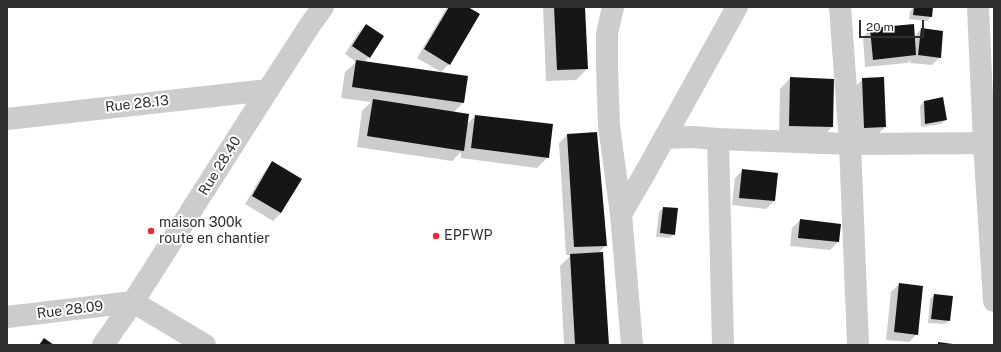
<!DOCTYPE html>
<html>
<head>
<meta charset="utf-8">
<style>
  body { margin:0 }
  #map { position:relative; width:1001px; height:352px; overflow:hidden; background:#fff; font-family:"Public Sans",sans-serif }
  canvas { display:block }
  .frame { position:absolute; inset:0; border:8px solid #2f2f2f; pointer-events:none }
  .scale { position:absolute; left:859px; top:20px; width:65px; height:18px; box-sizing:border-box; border:2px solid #2f2f2f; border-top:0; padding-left:5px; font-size:12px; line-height:14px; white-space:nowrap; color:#2f2f2f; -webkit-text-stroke:3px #fff; paint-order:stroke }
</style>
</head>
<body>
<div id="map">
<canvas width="1001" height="352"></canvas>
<div class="frame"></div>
<div class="scale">20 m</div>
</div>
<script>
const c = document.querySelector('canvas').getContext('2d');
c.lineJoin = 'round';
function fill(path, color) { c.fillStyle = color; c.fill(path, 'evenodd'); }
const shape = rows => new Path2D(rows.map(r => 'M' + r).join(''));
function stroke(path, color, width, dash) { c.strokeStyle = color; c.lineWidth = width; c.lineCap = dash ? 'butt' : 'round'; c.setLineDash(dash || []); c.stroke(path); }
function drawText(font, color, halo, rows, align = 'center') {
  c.font = font + ' "Public Sans",sans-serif'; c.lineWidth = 4; c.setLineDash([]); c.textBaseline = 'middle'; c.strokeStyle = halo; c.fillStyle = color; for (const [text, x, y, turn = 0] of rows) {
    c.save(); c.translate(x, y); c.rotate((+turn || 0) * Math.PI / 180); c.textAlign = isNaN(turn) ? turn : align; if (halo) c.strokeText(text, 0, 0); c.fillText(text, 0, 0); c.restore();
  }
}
fill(shape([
  [447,7,466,7,449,64,441,72,417,58],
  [543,7,584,7,587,69,576,80,546,81],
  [914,7,932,7,931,17,927,21,909,19,910,11],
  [366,25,383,36,369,57,364,63,463,103,454,112,467,124,475,116,548,157,537,168,461,158,461,152,452,161,357,147,362,111,371,102,341,98,345,72,356,62,345,54,358,33],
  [871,29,914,37,921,29,940,57,932,65,910,63,911,60,907,63,865,67,863,37],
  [790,78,832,127,821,138,779,137,780,89],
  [863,79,885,127,877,135,856,136,855,87],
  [924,101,945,120,941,124,921,127,920,106],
  [567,135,606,245,598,254,608,345,564,345,560,266,571,255,566,255,559,143],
  [272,163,281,213,273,221,245,204,265,171],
  [743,170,777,174,774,201,766,209,732,205,735,178],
  [663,208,674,234,670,238,656,237,659,212],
  [800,220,838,242,830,250,790,246,792,228],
  [899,284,917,334,909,342,886,340,891,292],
  [934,295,949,320,945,324,928,323,930,299]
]), '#0003');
fill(shape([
  [449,7,468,7,480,14,450,65,424,49],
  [554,7,585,7,588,69,557,70],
  [914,7,933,7,932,17,913,15],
  [366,24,384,36,370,58,352,46],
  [914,24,916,55,873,60,870,28],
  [921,28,943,31,941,58,918,55],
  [356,60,468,76,464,103,352,87],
  [790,77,834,79,833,127,789,126],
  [884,77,886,127,864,128,862,78],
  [943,97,947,120,925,124,924,101],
  [373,99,469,114,464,151,367,136],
  [475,115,553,124,549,158,471,148],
  [597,132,607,246,574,247,567,134],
  [272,161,302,179,281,213,252,196],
  [742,169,778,173,775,201,739,198],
  [663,207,678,208,675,235,660,233],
  [800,219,841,224,839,242,798,238],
  [603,252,609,345,575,345,570,254],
  [899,283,923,286,918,335,894,332],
  [934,294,953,296,950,321,931,319],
  [44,338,54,345,39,345],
  [938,342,953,344,953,345,938,345]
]), '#161616');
stroke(shape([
  [613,7,607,34,607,67,609,126,621,214,632,345],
  [840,7,850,144,858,345],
  [978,7,984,143,994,301],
  [7,119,268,90],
  [664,138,692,137,718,139,850,144,994,143],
  [718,139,723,345],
  [621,214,645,173,737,7],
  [7,317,133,302,205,345]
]), '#ccc', 22);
stroke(shape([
  [103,345,133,302,268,90,310,25,323,7]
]), '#ccc', 22);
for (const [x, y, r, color] of [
  [151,231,4,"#ee2837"],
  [436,236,4,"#ee2837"]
]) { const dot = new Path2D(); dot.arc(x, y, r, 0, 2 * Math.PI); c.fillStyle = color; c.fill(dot); stroke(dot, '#fff', 1.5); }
drawText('14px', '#2f2f2f', '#fff', [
  ["Rue 28.13",137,104,-6],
  ["Rue 28.40",220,166,-58],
  ["Rue 28.09",70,310,-7]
]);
drawText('14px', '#2f2f2f', '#fff', [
  ["maison 300k",159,223],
  ["route en chantier",159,239],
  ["EPFWP",444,236]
], 'left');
</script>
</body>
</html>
